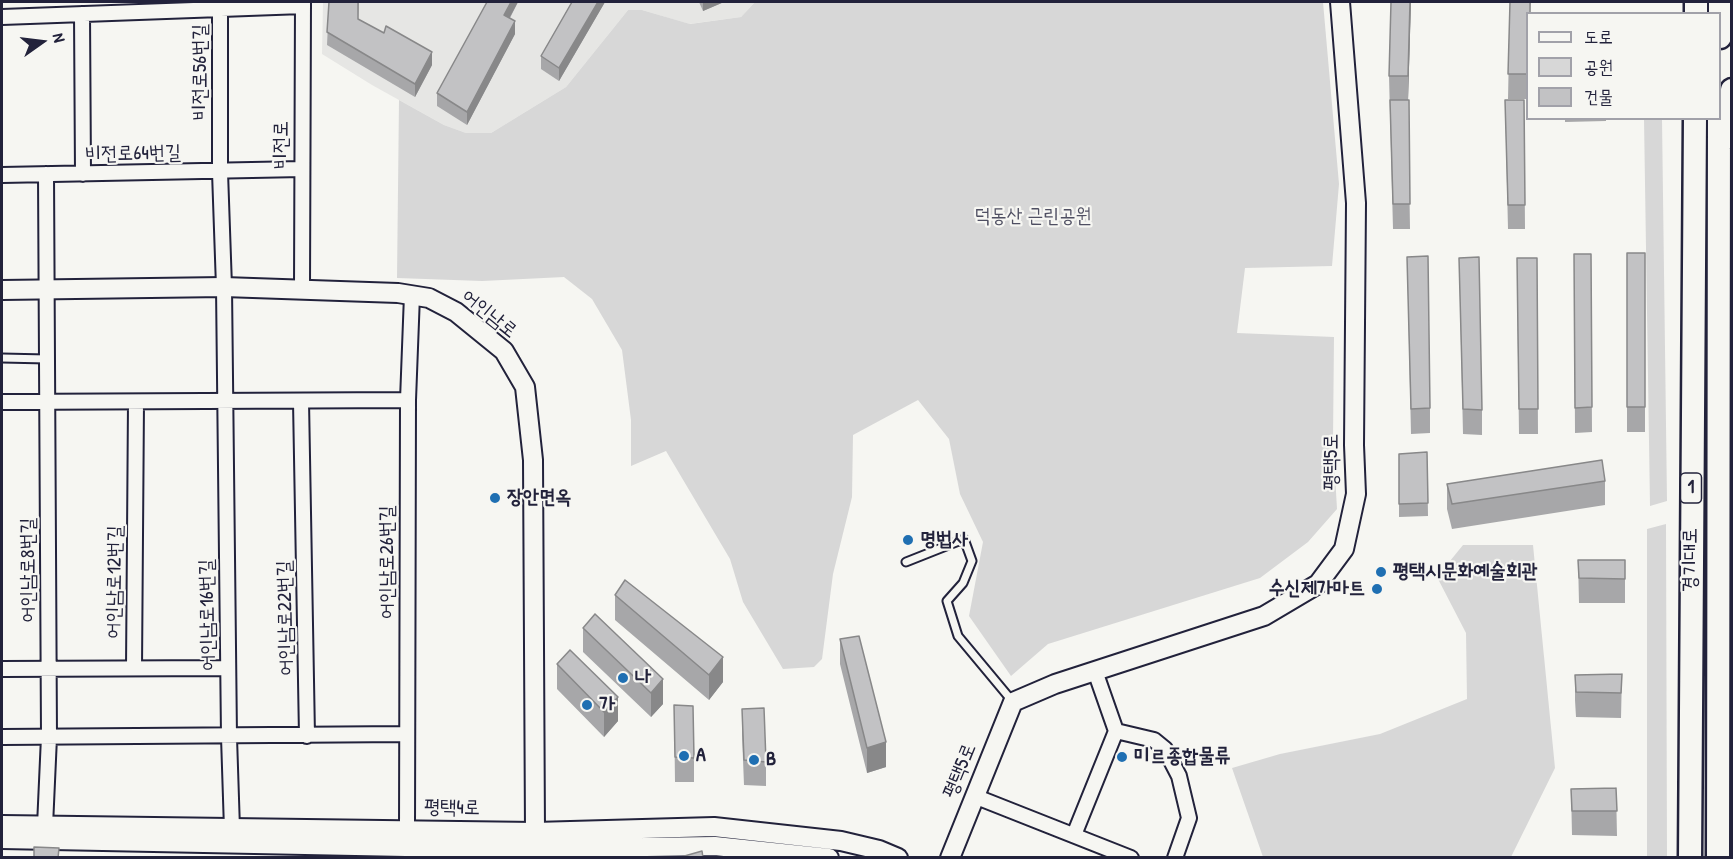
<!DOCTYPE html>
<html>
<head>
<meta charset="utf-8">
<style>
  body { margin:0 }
  #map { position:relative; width:1733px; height:859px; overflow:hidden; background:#f6f6f2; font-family:"Patrick Hand","Poor Story",sans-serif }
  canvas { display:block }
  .frame { position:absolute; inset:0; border:3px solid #22223b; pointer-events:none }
  .legend { position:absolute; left:1526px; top:12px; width:195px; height:108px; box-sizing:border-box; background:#f6f6f2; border:2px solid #a1a1a9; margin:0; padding:8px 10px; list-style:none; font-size:18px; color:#22223b }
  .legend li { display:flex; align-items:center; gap:12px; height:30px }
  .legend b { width:30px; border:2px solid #a1a1a9 }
  .north { position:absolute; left:12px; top:12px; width:60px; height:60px; -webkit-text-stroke:4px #f6f6f2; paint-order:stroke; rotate:76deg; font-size:16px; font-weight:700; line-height:24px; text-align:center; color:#22223b }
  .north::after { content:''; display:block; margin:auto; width:21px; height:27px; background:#22223b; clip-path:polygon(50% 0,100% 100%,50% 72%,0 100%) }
</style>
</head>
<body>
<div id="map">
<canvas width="1733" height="859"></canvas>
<div class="frame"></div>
<ul class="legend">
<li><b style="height:8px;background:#f6f6f2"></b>도로</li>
<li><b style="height:16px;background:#d7d7d7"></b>공원</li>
<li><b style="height:16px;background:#c2c2c4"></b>건물</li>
</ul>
<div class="north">N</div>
</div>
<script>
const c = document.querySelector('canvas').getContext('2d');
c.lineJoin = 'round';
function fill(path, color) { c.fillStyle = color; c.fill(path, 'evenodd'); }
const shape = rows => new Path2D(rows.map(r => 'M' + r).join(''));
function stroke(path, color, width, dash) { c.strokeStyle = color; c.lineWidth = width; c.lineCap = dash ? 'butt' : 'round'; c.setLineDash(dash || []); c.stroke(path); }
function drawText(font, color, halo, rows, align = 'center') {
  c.font = font + ' "Patrick Hand","Poor Story",sans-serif'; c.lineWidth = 4.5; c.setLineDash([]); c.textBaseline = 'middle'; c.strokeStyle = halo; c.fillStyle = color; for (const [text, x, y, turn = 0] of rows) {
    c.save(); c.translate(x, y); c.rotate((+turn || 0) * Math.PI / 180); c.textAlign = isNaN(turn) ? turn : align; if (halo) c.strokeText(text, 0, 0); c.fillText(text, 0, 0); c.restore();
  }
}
fill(shape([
  [323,2,755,2,741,17,689,24,642,10,628,10,566,87,491,133,466,133,444,125,372,85,322,54]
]), '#e6e6e4');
fill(shape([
  [755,2,1323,2,1339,184,1332,266,1245,268,1237,333,1334,337,1333,440,1337,509,1308,542,1260,578,1048,644,1011,676,969,616,983,542,960,494,949,439,918,400,853,435,852,497,833,574,822,659,814,667,783,669,743,602,730,559,666,451,631,466,631,420,622,350,592,299,564,277,482,281,397,278,399,100,444,125,466,133,491,133,566,87,628,10,642,10,690,24,741,17],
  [1644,119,1662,119,1667,501,1650,506],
  [1666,524,1667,857,1647,857,1647,529],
  [1463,545,1533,545,1555,768,1511,857,1263,857,1232,768,1280,754,1380,734,1467,699,1466,633,1437,577]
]), '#d7d7d7');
const service = shape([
  [2,358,47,359],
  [906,562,964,539,972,561,963,583,947,601,958,636,1013,702]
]);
const minor = shape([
  [220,2,220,172,224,287,229,737,232,829],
  [82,14,83,174],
  [2,17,303,6],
  [2,175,302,169],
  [302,288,303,2],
  [301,401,307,736],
  [2,402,408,400],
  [134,668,136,402],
  [2,669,228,668],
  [1095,671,1116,731],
  [2,737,406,734],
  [974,796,1131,858],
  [45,826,49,737,46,174],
  [407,830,408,400,412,295],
  [1074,835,1116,731,1154,740,1165,749,1179,776,1189,818,1175,858]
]);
const tertiary = shape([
  [2,290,224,287,398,293,429,298,456,312,504,351,525,387,533,460,535,832],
  [2,825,535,832,714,827,841,841,879,850,898,858],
  [2,839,507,849,715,846,829,858],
  [950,858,1013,702,1055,684,1264,616,1318,584,1344,549,1356,494,1354,445,1356,203,1340,2]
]);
const primary = shape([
  [1696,14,1696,2],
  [1720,37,1720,2],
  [1727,138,1732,90],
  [1690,858,1695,118],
  [1718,858,1719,118]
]);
stroke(service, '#22223b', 11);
stroke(minor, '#22223b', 18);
stroke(tertiary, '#22223b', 22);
stroke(primary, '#22223b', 27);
stroke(service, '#f6f6f2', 7);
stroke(minor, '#f6f6f2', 14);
stroke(tertiary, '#f6f6f2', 18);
stroke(primary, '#f6f6f2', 22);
fill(shape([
  [329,2,359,2,358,19,432,65,415,97,327,45],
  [518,2,510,18,515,34,467,125,437,106,437,93],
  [572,2,605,2,559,81,541,69,541,56],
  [699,2,724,2,703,11],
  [1411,2,1408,100,1410,229,1393,229,1389,76],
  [1510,2,1531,2,1530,14,1527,14,1527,99,1508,99],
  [1524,100,1525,229,1508,229,1505,101],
  [1565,118,1606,118,1606,121,1565,122],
  [1627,253,1645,253,1645,432,1627,432],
  [1574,254,1591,254,1592,432,1575,433],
  [1407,257,1430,408,1430,433,1411,434],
  [1459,258,1482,410,1482,435,1463,434],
  [1537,258,1538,434,1519,434,1517,283],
  [1427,452,1428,516,1399,517,1399,454],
  [1605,481,1605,505,1452,529,1447,509,1447,484],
  [1578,560,1625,579,1625,603,1579,603],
  [615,595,723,682,709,700,615,620],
  [583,628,663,704,651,717,583,652],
  [840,639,886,767,867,773,840,664],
  [557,664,618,721,604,737,557,689],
  [1622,674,1621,718,1576,717,1575,700,1575,675],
  [674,705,694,758,694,782,675,782],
  [742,709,766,762,766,786,744,785,742,734],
  [1616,788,1617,836,1572,835,1571,789]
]), '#a7a7a9');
fill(shape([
  [511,2,518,2,504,28,504,15],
  [598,2,605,2,559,81,559,68],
  [703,2,724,2,703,11],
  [1410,2,1411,2,1408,101,1408,76],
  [515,21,515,34,467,125,467,112],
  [432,52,432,65,415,97,415,84],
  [723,657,723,682,709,700,709,675],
  [663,679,663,704,651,717,651,693],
  [618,697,618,721,604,737,604,712],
  [886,742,886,767,867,773,867,748]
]), '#888889');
const building = shape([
  [329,2,358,2,358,19,384,33,386,26,432,52,415,84,327,32,329,2],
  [487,2,511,2,504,15,515,21,467,112,437,93,487,2],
  [572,2,598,2,559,68,541,56,572,2],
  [1391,2,1410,2,1408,76,1389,76,1391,2],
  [1510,2,1530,2,1530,14,1527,14,1527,74,1508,74,1510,2],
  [1390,100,1409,100,1410,204,1393,204,1390,100],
  [1505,100,1524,100,1525,205,1508,205,1505,100],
  [1627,253,1645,253,1645,407,1627,407,1627,253],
  [1574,254,1591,254,1592,407,1575,408,1574,254],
  [1428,256,1430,408,1411,409,1407,257,1428,256],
  [1479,257,1482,410,1463,409,1459,258,1479,257],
  [1517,258,1537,258,1538,409,1519,409,1517,258],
  [1427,452,1428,503,1399,504,1399,454,1427,452],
  [1602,460,1605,481,1452,504,1447,484,1602,460],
  [1578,560,1625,560,1625,579,1579,578,1578,560],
  [625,580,723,657,709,675,615,595,625,580],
  [595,614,663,679,651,693,583,628,595,614],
  [859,636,886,742,867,748,840,639,859,636],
  [570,650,618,697,604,712,557,664,570,650],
  [1622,674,1621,693,1576,692,1575,675,1622,674],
  [674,705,693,706,694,758,675,757,674,705],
  [764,708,766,762,744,760,742,709,764,708],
  [1616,788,1617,811,1572,811,1571,789,1616,788],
  [34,847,59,848,58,858,34,858,34,847],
  [702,851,703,858,681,858,681,857,702,851]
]);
fill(building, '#c2c2c4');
stroke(building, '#888889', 1.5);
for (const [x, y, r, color] of [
  [495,498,6,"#1f6fb2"],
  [908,540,6,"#1f6fb2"],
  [1381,572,6,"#1f6fb2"],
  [1377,589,6,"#1f6fb2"],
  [623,678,6,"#1f6fb2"],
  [587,705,6,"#1f6fb2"],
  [684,756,6,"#1f6fb2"],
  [1122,757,6,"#1f6fb2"],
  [754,760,6,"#1f6fb2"]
]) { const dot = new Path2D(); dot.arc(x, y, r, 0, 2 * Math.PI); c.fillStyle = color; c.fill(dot); stroke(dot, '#f6f6f2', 2); }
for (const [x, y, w] of [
  [1691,488,21]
]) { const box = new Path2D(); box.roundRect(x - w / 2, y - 15, w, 30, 4.5); c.fillStyle = '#f6f6f2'; c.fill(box); stroke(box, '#22223b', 1.5); }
drawText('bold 18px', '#22223b', null, [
  ["1",1691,488]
]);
drawText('20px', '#22223b', '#f6f6f2', [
  ["비전로56번길",201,72,-90],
  ["비전로",282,145,-90],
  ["비전로64번길",133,154,-1],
  ["어인남로",489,314,39],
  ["평택5로",1332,462,-90],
  ["경기대로",1691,560,-90],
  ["어인남로26번길",388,562,-90],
  ["어인남로8번길",29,570,-90],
  ["어인남로12번길",115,582,-89],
  ["어인남로16번길",208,615,-91],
  ["어인남로22번길",286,618,-91],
  ["평택5로",960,771,-68],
  ["평택4로",452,808,1]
]);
drawText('20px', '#4f4f62', '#f6f6f2', [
  ["덕동산 근린공원",1033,217]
]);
drawText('bold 20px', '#22223b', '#f6f6f2', [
  ["장안면옥",507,498],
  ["명법사",920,540],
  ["평택시문화예술회관",1393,572],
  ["수신제가마트",1365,589,"right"],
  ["나",635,678],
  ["가",599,705],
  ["A",696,756],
  ["미르종합물류",1134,757],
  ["B",766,760]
], 'left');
</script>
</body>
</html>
